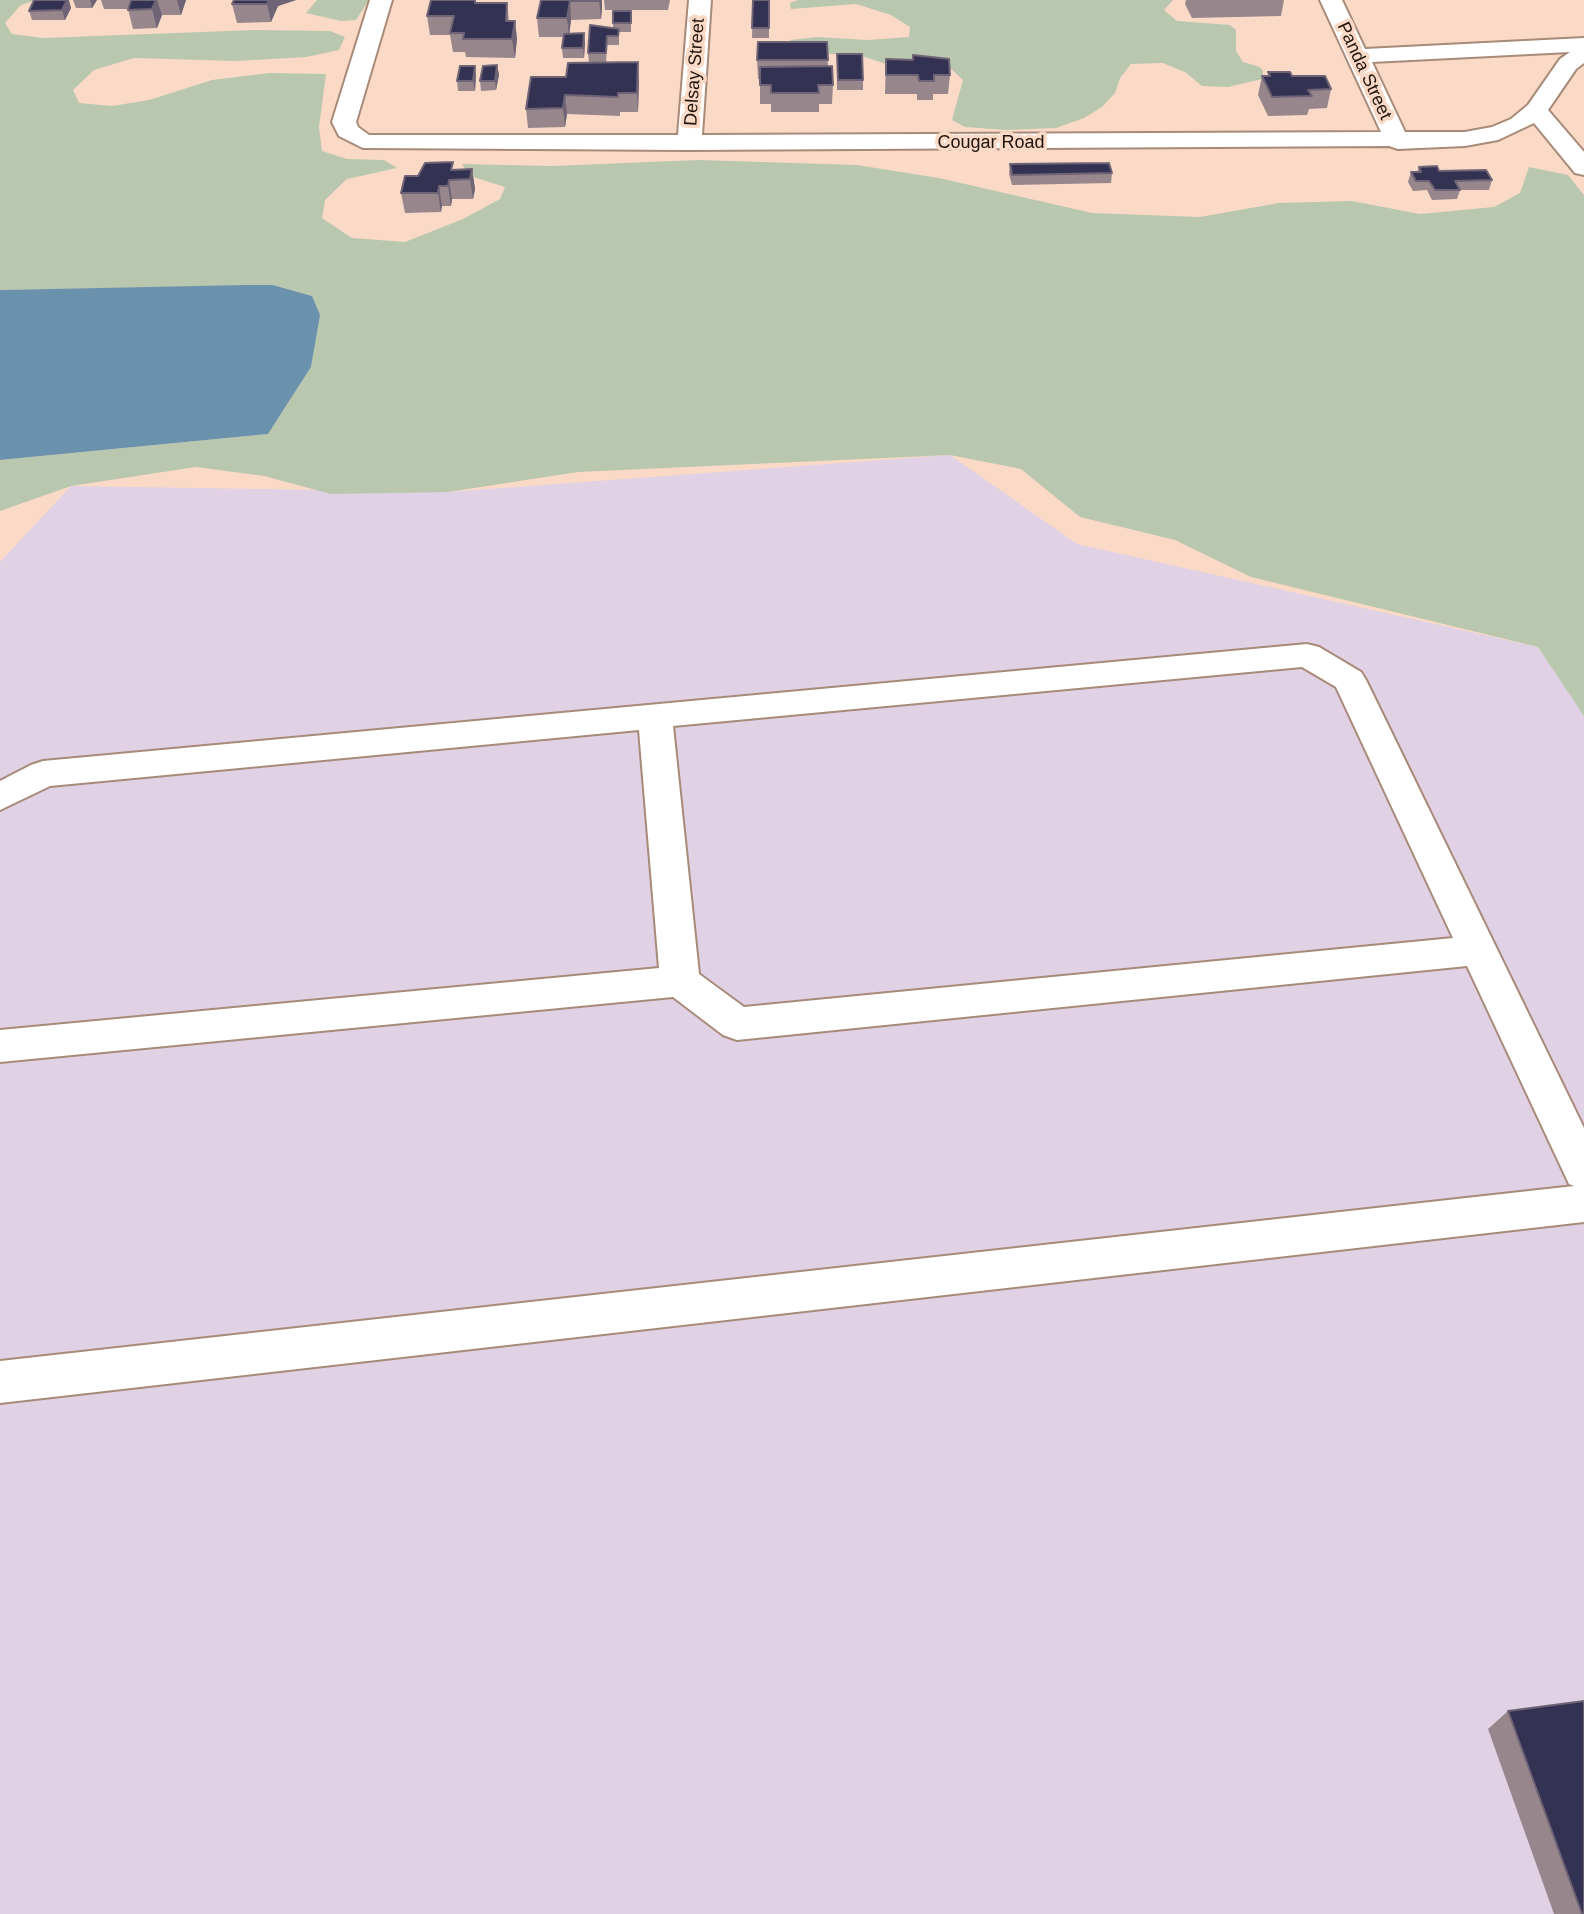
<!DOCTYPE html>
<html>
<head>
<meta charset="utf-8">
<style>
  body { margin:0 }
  canvas { display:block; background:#fadac6 }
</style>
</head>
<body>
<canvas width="1584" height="1914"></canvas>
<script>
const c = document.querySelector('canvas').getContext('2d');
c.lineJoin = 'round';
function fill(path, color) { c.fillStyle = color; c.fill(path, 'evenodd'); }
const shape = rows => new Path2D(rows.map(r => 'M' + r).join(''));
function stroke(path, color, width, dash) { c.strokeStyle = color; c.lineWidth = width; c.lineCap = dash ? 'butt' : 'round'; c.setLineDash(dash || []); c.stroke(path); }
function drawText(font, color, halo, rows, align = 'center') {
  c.font = font + ' Helvetica,sans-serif'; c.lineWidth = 7; c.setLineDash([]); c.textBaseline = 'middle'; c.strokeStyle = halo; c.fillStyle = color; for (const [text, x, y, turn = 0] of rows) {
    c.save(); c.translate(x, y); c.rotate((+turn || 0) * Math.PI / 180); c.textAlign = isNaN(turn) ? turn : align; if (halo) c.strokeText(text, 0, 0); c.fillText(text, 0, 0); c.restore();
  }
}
fill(shape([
  [950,455,1077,544,1538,647,1584,715,1584,1914,0,1914,0,562,71,486,448,492]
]), '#e0d1e4');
fill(shape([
  [0,0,36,0,21,5,5,23,12,34,43,38,254,30,330,31,345,37,339,50,306,57,237,61,134,58,94,70,73,90,79,103,112,106,149,100,212,80,270,73,326,74,319,127,322,151,347,159,384,160,397,168,347,179,325,200,322,218,352,238,405,242,463,219,500,199,505,187,470,176,462,164,552,166,699,160,857,165,939,178,1092,213,1200,217,1279,203,1352,201,1420,214,1494,207,1520,193,1529,167,1568,175,1584,195,1584,716,1538,647,1251,577,1175,540,1080,517,1021,469,950,455,578,472,448,492,331,494,264,476,196,467,71,486,0,511,0,460,268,434,311,367,314,347,312,296,273,285,0,290],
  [317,0,369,0,356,20,341,21,306,13],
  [798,0,1173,0,1164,10,1177,21,1230,25,1236,30,1236,51,1243,62,1260,67,1263,71,1262,79,1228,87,1202,86,1185,72,1163,63,1131,64,1120,78,1115,93,1102,107,1084,118,1056,128,1006,130,965,127,952,120,963,80,949,67,886,64,865,57,789,50,790,40,817,37,867,40,909,37,910,27,891,15,856,4,791,9,790,3]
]), '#b9c7ae');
fill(shape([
  [246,285,273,285,312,296,320,315,311,367,268,434,0,460,0,290]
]), '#6b92ac');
const minor = shape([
  [370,0,392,0,356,122,358,127,369,135,678,135,689,0,711,0,702,135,1381,132,1320,0,1342,0,1365,49,1584,38,1584,63,1576,69,1548,110,1584,152,1584,175,1575,173,1534,123,1498,140,1465,146,1398,149,1389,146,689,150,363,148,339,136,332,122,370,0],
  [1570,52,1560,59,1528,105,1511,119,1492,127,1465,132,1405,132,1372,62,1570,52],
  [1307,644,1319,647,1361,672,1366,680,1584,1128,1584,1222,0,1403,0,1361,1574,1186,1569,1184,1467,966,737,1040,723,1035,673,997,0,1062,0,1030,659,968,639,730,50,786,0,810,0,781,31,765,43,761,1307,644],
  [1302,667,1336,687,1453,938,744,1007,699,974,673,726,1302,667]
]);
stroke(minor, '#a88a78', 4);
fill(minor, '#fff');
fill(shape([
  [73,0,97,0,92,8,76,8],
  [101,0,186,0,181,15,162,15,157,28,133,29,128,9,104,9],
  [234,0,296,0,278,6,271,22,237,23,232,4],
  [541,0,602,0,602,8,601,19,571,20,569,34,585,43,584,58,563,58,562,48,563,37,539,37,537,18],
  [604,0,670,0,668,10,605,10],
  [753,0,769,0,769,38,752,38],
  [1186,0,1284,0,1281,16,1192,18,1185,4],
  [480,3,507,3,509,21,515,21,517,39,515,58,466,57,465,52,453,52,450,35,430,35,427,16],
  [71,8,65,20,32,20,29,11],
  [613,11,631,11,631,32,619,32,619,45,607,45,606,63,589,63,588,53,613,28],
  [827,42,828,67,833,85,832,104,819,104,819,112,771,112,771,104,760,104,760,79,758,79,757,60],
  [837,54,863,80,863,90,837,90],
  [913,55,950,75,948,94,933,94,933,100,917,100,917,94,885,94,886,59,913,60],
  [497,65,499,75,496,90,481,91,480,81],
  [475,66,476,75,475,91,458,91,457,81],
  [1268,72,1292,76,1331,89,1327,108,1309,109,1307,115,1268,116,1258,95,1262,76,1268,76],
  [531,77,639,81,638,112,620,112,620,116,567,114,565,127,528,128,526,109],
  [1010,164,1112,173,1111,183,1012,185,1009,174],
  [1419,167,1439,171,1492,180,1489,190,1460,190,1457,199,1432,200,1427,190,1413,191,1408,182,1411,172,1417,172],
  [472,169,475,189,473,199,452,199,451,206,442,206,441,212,405,213,401,193,418,176,454,170],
  [1508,1711,1584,1914,1554,1914,1488,1729]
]), '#97868c');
fill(shape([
  [67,0,69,0,71,8,65,20,62,10],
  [90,0,97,0,92,8],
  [156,0,157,0,162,15,157,28,152,9],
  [177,0,186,0,181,15],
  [269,0,296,0,278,6,271,22,267,4],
  [599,0,602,0,602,8,601,19],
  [570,1,571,20,569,37,567,18],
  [515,21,517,39,515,58,512,39],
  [584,33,585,43,584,58,583,48],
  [638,62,639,81,638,112,637,93],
  [497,65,499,75,496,90,495,81],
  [475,66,476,75,475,91,473,81],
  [565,95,567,114,565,127,563,108],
  [472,169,475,189,473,199,470,179],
  [449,180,452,199,451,206,448,186],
  [439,186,442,206,441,212,438,193]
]), '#6f6476');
const building = shape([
  [34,0,67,0,62,10,29,11,34,0],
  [131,0,156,0,152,9,128,10,131,0],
  [234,0,269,0,267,4,232,4,234,0],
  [431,0,475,0,475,3,507,3,506,21,515,21,512,39,463,39,464,33,450,33,454,16,427,16,431,0],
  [541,0,599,0,599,1,570,1,567,18,537,18,541,0],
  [753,0,769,0,769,28,752,28,753,0],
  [613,11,631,11,631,23,613,23,613,11],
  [590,25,619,29,618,36,607,36,606,53,588,53,590,25],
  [584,33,583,48,562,48,564,34,584,33],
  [758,42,827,42,828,60,757,60,758,42],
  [837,54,862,54,863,80,838,80,837,54],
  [913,55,949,59,950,75,934,75,934,81,919,81,918,75,886,75,886,59,913,60,913,55],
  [638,62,637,93,618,93,618,97,565,95,563,108,526,109,531,77,566,77,568,63,638,62],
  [497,65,495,81,480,81,483,66,497,65],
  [460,66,475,66,473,81,457,81,460,66],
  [832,66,833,85,818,85,819,93,771,93,771,85,760,85,760,67,832,66],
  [1268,72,1290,72,1292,76,1325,76,1331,89,1308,90,1312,96,1272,97,1262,76,1270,76,1268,72],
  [453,162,451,170,472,169,470,179,449,180,448,186,439,186,438,193,401,193,405,176,418,176,425,163,453,162],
  [1109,163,1112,173,1012,175,1010,164,1109,163],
  [1437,166,1439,171,1486,170,1492,180,1455,181,1460,190,1435,190,1429,181,1416,181,1411,172,1421,172,1419,167,1437,166],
  [1584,1701,1584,1914,1582,1914,1508,1711,1584,1701]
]);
fill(building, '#343253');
stroke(building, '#6f6476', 2);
drawText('18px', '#1e130c', '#fadac6', [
  ["Panda Street",1364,71,65],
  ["Delsay Street",695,72,-86],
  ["Cougar Road",991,143]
]);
</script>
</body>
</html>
